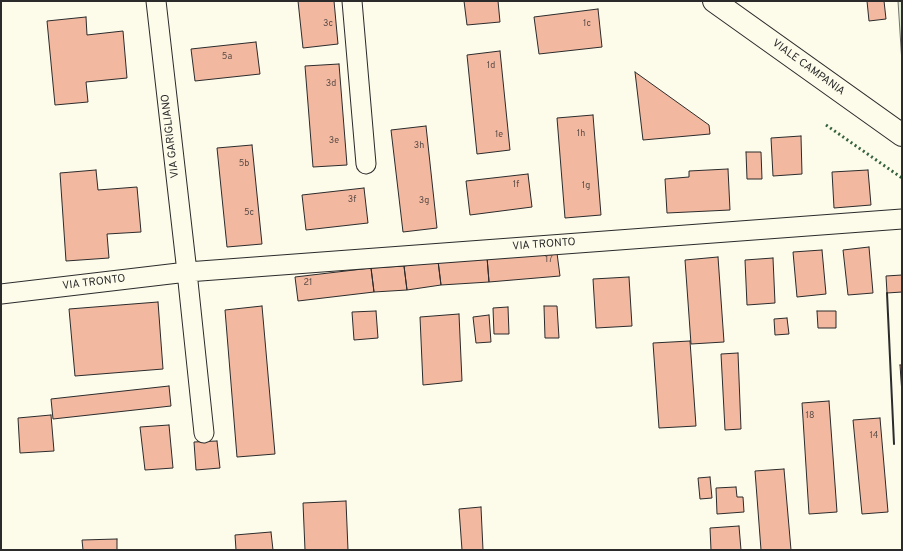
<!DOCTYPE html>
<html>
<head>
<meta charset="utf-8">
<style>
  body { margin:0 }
  #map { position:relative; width:903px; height:551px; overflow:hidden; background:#fdfbea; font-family:Overpass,sans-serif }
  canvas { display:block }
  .frame { position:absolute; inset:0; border:2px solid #2b2b2b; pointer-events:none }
</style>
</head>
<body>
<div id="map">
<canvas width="903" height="551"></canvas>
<div class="frame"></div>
</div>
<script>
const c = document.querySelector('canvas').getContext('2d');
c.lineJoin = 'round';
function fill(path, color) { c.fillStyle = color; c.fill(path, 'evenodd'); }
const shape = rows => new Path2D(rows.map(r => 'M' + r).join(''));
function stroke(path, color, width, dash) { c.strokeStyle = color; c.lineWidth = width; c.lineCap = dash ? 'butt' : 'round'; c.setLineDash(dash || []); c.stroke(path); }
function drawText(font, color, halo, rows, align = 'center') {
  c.font = font + ' Overpass,sans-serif'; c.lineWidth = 3; c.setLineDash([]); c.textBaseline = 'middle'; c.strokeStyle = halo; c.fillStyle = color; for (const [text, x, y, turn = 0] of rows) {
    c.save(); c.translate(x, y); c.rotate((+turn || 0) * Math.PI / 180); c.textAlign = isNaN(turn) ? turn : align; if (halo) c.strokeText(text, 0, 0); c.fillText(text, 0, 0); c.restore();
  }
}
const green = shape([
  [898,1,902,1,902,63,898,1]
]);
fill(green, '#deebd1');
stroke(green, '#74746e', 1);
const building = shape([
  [298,1,334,1,338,44,303,48,298,1],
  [464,1,498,1,500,22,467,25,464,1],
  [867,1,884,1,886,19,869,21,867,1],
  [598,9,602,47,539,54,534,17,598,9],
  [86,17,87,35,123,31,127,78,86,82,88,102,55,105,47,21,86,17],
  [256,42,260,74,195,81,191,49,256,42],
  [500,51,510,150,477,154,467,55,500,51],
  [339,64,347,165,313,167,305,66,339,64],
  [635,72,709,125,710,134,643,140,635,72],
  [593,115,601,215,565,218,557,118,593,115],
  [426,126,437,228,403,232,391,130,426,126],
  [801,136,802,174,773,176,771,138,801,136],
  [252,145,262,244,227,247,217,148,252,145],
  [746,152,761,152,762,179,747,179,746,152],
  [728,169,730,210,667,213,665,179,689,177,689,171,728,169],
  [96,170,98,190,137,187,141,232,107,234,109,258,66,261,60,173,96,170],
  [868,170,871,205,834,208,832,172,868,170],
  [528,174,532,207,470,215,466,181,528,174],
  [364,188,368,223,306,230,302,195,364,188],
  [869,247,873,293,848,295,843,250,869,247],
  [822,250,826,294,797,297,793,252,822,250],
  [557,253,560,276,489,282,487,257,557,253],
  [487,257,489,282,441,285,438,261,487,257],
  [718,257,724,342,691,344,685,260,718,257],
  [773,258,775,303,747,305,745,260,773,258],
  [438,261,441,285,407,290,404,266,438,261],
  [404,266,407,290,374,292,371,268,404,266],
  [371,268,374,292,298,301,295,277,371,268],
  [902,275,902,292,887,293,886,276,902,275],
  [629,277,632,326,596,328,593,279,629,277],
  [158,302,163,369,75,376,69,309,158,302],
  [262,306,275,454,237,457,225,310,262,306],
  [544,306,557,306,559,338,545,338,544,306],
  [508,307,509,334,494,334,493,308,508,307],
  [376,311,378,338,354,340,352,312,376,311],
  [817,311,836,311,836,328,818,328,817,311],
  [459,314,462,381,423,385,420,317,459,314],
  [489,315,491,342,476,343,473,317,489,315],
  [787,318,789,334,775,335,774,319,787,318],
  [690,341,696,426,659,428,653,343,690,341],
  [738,353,741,429,725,430,721,354,738,353],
  [900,365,902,365,902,394,900,365],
  [169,386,171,406,53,419,51,399,169,386],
  [829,401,837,512,809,514,802,403,829,401],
  [51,415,54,451,20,453,18,418,51,415],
  [880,418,888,512,862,514,853,420,880,418],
  [169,425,173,468,145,470,140,427,169,425],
  [217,441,220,468,196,470,194,442,217,441],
  [784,469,791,550,761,550,755,471,784,469],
  [710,477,712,498,700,499,698,478,710,477],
  [736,487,737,497,743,497,744,512,717,514,716,488,736,487],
  [346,501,348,550,305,550,303,503,346,501],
  [481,507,483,550,462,550,459,509,481,507],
  [739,526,741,550,711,550,710,528,739,526],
  [271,532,273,550,236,550,235,535,271,532],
  [117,539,117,550,83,550,82,540,117,539]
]);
fill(building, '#f2b8a0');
stroke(building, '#2b2b2b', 1);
const minor = shape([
  [156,1,187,272,204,433],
  [352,1,366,164],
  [1,294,187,272,902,219]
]);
const tertiary = shape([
  [714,1,902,135]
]);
stroke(minor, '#2b2b2b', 21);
stroke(tertiary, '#2b2b2b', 24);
stroke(minor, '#fdfbea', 19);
stroke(tertiary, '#fdfbea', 22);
stroke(shape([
  [826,125,902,178]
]), '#34623c', 3, [2, 3]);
stroke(shape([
  [887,293,894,444]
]), '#2b2b2b', 2);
drawText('9px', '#5d4e48', null, [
  ["3c",328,24],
  ["1c",587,24],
  ["5a",227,57],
  ["1d",491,66],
  ["3d",331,84],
  ["1h",581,134],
  ["1e",499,135],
  ["3e",334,141],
  ["3h",419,146],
  ["5b",244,164],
  ["1f",516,185],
  ["1g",586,186],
  ["3f",352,200],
  ["3g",424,201],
  ["5c",249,213],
  ["17",549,260],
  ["21",308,283],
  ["18",810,416],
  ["14",874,436]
]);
drawText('11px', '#2b2b2b', '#fdfbea', [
  ["VIALE CAMPANIA",808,68,36],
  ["VIA GARIGLIANO",171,136,-97],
  ["VIA TRONTO",544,245,-4],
  ["VIA TRONTO",94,283,-7]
]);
</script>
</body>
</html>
